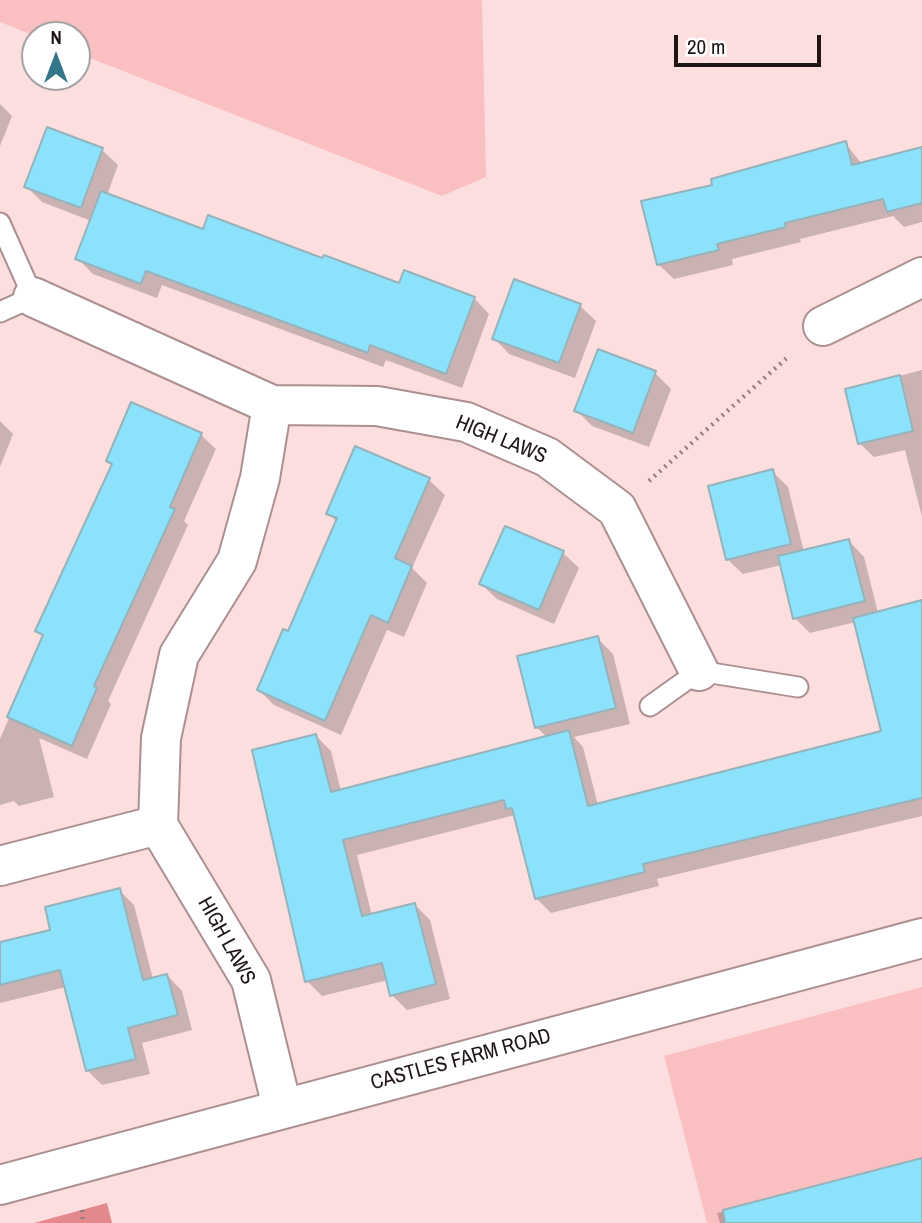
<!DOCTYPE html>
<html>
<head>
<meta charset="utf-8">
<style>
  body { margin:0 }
  #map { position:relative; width:922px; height:1223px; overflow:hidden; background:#fddedf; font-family:"Archivo Narrow",sans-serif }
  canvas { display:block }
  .north { position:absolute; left:21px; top:21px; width:70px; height:70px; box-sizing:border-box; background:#fff; border:2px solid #a5a1a1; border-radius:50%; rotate:0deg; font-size:19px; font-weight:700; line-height:28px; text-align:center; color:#1f1515 }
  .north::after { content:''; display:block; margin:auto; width:24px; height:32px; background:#347588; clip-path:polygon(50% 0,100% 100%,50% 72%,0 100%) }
  .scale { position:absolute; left:674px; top:35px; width:147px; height:32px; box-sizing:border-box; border:4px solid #1f1515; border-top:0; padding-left:9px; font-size:21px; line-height:24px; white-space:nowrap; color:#1f1515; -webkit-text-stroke:5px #fff; paint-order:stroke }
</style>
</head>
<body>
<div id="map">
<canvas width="922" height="1223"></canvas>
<div class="north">N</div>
<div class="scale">20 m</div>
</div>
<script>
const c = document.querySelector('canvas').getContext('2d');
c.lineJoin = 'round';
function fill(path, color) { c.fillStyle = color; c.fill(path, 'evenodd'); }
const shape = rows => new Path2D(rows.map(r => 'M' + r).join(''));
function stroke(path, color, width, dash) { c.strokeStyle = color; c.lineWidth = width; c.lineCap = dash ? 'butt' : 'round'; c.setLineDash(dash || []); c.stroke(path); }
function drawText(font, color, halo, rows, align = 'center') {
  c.font = font + ' "Archivo Narrow",sans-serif'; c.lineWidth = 7; c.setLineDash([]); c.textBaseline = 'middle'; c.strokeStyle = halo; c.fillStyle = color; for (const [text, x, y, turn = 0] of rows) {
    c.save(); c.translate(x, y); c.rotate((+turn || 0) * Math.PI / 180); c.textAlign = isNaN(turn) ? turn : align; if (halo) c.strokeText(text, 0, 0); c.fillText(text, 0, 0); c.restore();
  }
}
fill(shape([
  [0,0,482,0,486,177,442,196,77,53,77,35,35,36,0,22],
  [922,987,922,1223,707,1223,664,1056]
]), '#fac0c1');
fill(shape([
  [107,1203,112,1223,34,1223]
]), '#e3888d');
fill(shape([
  [0,104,12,116,0,146],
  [845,143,862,164,922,149,922,222,904,227,893,216,800,239,801,242,732,259,733,265,674,279,658,264,714,186],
  [102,150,118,165,107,195,204,231,323,261,400,285,474,298,489,314,462,388,386,360,383,367,162,285,157,298,93,274,77,258,91,221,42,202,26,186],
  [580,306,596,321,575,378,509,354,494,338],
  [922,370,922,517,905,450,874,457,859,443,847,390],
  [655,373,671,389,649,447,592,426,576,410],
  [0,421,13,434,0,467],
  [201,435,216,449,184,521,188,525,108,701,111,704,87,759,39,738,54,797,19,806,14,801,0,805,0,739,44,637,37,631,113,466,108,461],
  [772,471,788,487,804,552,849,541,864,557,878,613,922,612,922,816,657,879,659,886,551,913,536,898,515,815,357,855,372,916,415,905,430,920,450,999,407,1010,392,995,388,980,322,996,307,981,316,736,331,751,341,791,547,737,536,727,597,638,613,654,630,724,574,737,583,747,598,805,883,732,856,622,810,633,795,618,782,565,743,574,727,559],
  [429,480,445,495,412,568,427,583,404,637,387,630,341,735,274,705,259,690,289,634,337,522,328,513],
  [563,553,579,568,554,624,497,599,481,584],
  [119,890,134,905,153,979,167,975,182,991,192,1030,142,1043,150,1074,102,1085,87,1070,66,987,0,1003,0,945,53,931],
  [922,1159,922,1223,720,1223,717,1213]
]), '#0003');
const building = shape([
  [47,127,103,148,81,208,24,187,47,127],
  [846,141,852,165,922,147,922,203,887,212,883,199,785,223,786,227,717,244,719,250,657,265,641,201,712,185,711,179,846,141],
  [101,191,203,229,208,215,322,258,324,255,399,283,404,270,475,297,446,374,370,345,368,353,146,271,141,284,75,259,101,191],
  [514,279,581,304,559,363,492,339,514,279],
  [598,349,656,371,633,433,574,411,598,349],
  [900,375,913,431,858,444,845,389,900,375],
  [131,402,202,433,170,507,175,509,94,686,97,688,72,746,7,717,43,635,35,631,112,464,106,461,131,402],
  [355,446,430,478,395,558,412,566,388,623,371,615,325,721,257,690,283,629,288,631,337,518,326,514,355,446],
  [773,469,791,544,726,560,708,486,773,469],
  [505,526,564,551,539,610,479,584,505,526],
  [849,539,865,601,793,619,778,556,849,539],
  [922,600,922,798,643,864,645,872,535,899,512,808,506,809,504,800,343,840,362,916,415,903,436,984,390,996,382,963,305,982,252,750,316,734,331,792,569,730,588,806,881,731,853,618,922,600],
  [598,636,616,708,535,728,517,656,598,636],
  [120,888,143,980,167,974,178,1015,128,1028,136,1059,86,1071,60,970,0,985,0,942,50,930,45,907,120,888],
  [922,1158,922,1223,725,1223,723,1210,922,1158]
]);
fill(building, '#8ce1fb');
stroke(building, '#96b2bb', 2);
const lane = shape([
  [0,223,33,297,0,312],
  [650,706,699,671,798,687]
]);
const street = shape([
  [33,297,272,405],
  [823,326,922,277],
  [0,866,158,825],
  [282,1107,251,980,158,825,161,738,179,655,237,561,260,478,272,405,377,406,466,422,547,457,617,509,699,671],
  [0,1185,922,938]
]);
stroke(lane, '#ac9091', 23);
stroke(street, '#ac9091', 42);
stroke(shape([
  [649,481,789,356],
  [82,1210,83,1223]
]), '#937e7e', 4.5, [2, 5]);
stroke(lane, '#fff', 19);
stroke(street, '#fff', 38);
drawText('21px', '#1f1515', '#fff', [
  ["HIGH LAWS",501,440,22],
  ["HIGH LAWS",226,941,61],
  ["CASTLES FARM ROAD",461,1060,-15]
]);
</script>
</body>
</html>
